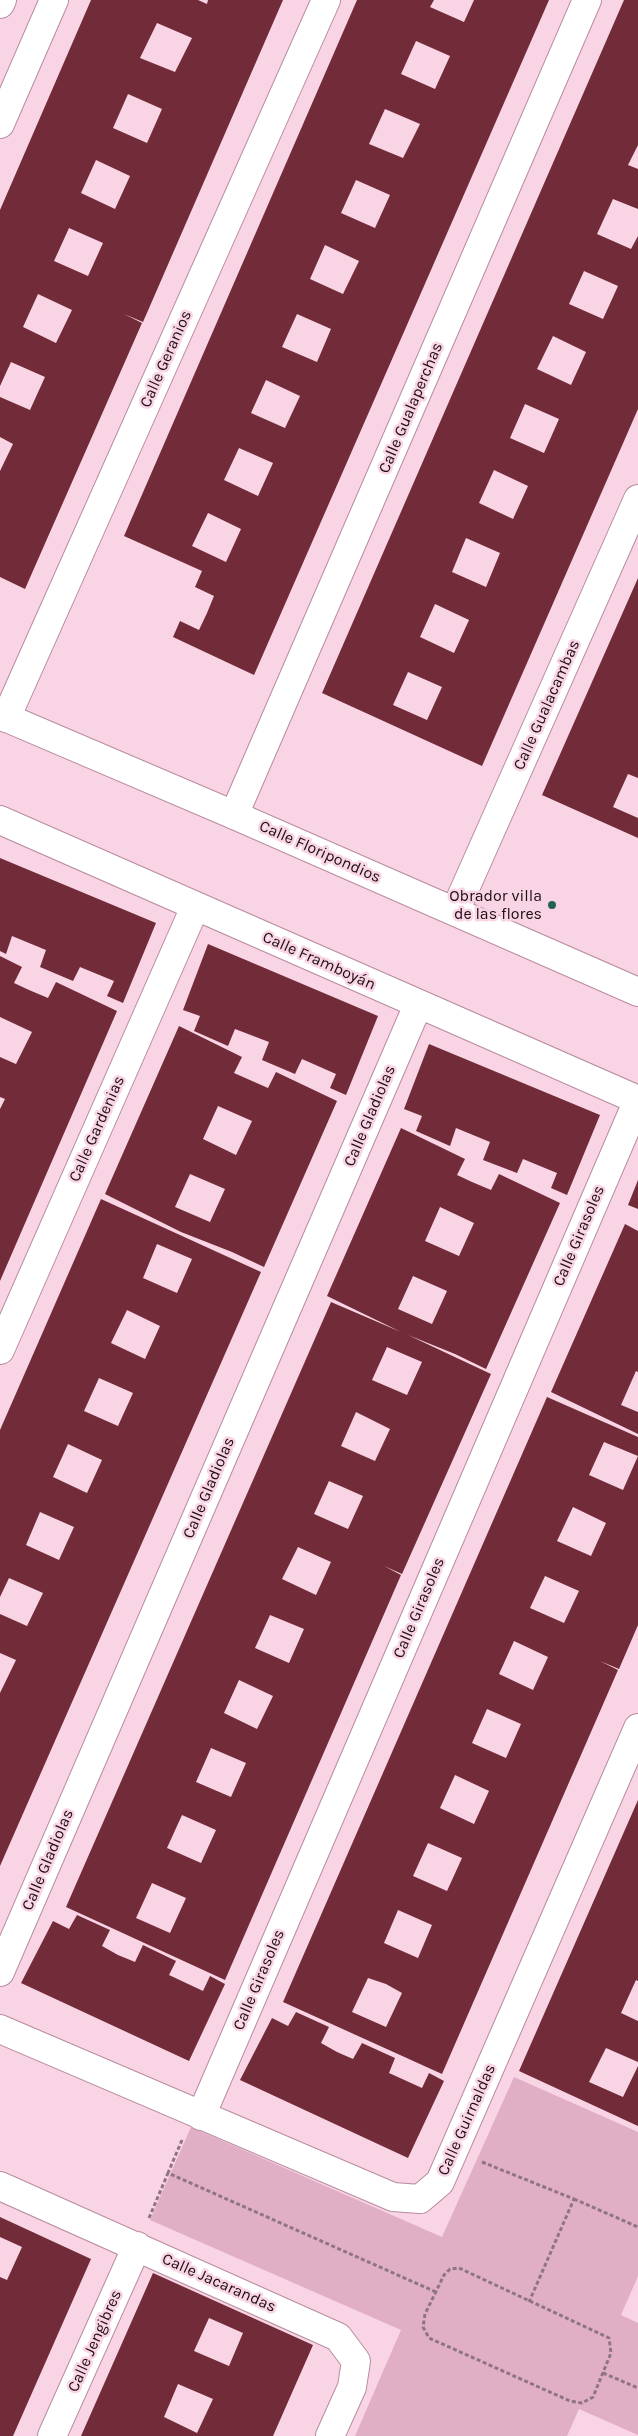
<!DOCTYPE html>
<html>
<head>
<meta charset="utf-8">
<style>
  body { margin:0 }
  canvas { display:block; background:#f9d4e4 }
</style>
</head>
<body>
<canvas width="638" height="2436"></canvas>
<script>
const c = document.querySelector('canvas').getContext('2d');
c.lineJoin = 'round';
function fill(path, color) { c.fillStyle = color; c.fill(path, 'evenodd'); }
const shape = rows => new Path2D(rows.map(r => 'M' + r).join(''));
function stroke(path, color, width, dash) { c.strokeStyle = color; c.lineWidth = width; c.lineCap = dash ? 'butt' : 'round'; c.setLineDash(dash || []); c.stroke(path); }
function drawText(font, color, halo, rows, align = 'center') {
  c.font = font + ' Karla,sans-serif'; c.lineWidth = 5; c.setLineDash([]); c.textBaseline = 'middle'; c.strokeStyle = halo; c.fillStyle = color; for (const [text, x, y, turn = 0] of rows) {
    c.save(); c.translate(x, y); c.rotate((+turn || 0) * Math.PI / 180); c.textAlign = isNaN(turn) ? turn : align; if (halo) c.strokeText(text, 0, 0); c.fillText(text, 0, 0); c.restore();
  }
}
fill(shape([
  [514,2077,638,2132,638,2276,621,2315,638,2323,638,2435,579,2409,567,2436,355,2436,401,2330,150,2220,191,2127,442,2237]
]), '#e1afc5');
fill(shape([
  [91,0,198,0,207,4,208,0,283,0,143,322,124,314,142,323,25,589,0,577,0,471,13,444,0,437,0,397,30,410,45,377,11,362,0,386,0,210],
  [157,23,192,38,175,72,140,58],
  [128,94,162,109,147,143,113,128],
  [96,160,130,176,115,209,81,193],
  [69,228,103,243,88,276,54,261],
  [38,294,72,310,56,343,23,327],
  [357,0,434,0,430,7,464,22,474,0,549,0,254,675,173,637,180,621,199,630,207,613,214,596,195,587,202,571,124,536],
  [416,41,450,56,435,89,401,74],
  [385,109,420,124,403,158,369,144],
  [356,180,390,195,375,228,341,213],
  [325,245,359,261,343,294,310,279],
  [297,314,331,329,317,362,282,347],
  [266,380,300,396,285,428,251,413],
  [239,448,273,463,258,496,224,480],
  [208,513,241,529,226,562,192,546],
  [624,0,638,0,638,145,628,165,638,169,638,209,613,199,597,234,631,249,638,236,638,409,482,766,322,693],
  [584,271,618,286,603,319,569,304],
  [553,336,586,352,571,385,537,369],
  [525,404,559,419,544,453,510,438],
  [494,470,528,486,513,519,479,503],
  [466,538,500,553,486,587,452,572],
  [435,604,469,620,454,653,420,637],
  [408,672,442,687,427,720,393,705],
  [638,578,638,778,628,774,613,807,638,818,638,838,542,795],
  [0,858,156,923,123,1003,107,996,114,981,80,967,73,981,40,967,46,950,12,936,6,954,0,951],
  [208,944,378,1016,346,1095,330,1088,336,1074,302,1059,295,1074,262,1060,269,1042,235,1029,228,1046,194,1031,200,1016,183,1010],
  [0,956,22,967,14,983,29,990,48,998,56,982,117,1011,0,1281,0,1109,5,1099,0,1097,0,1057,16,1064,32,1032,0,1017],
  [179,1026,242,1057,234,1073,268,1088,276,1072,337,1101,264,1267,232,1252,181,1232,105,1194],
  [218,1106,252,1121,236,1155,203,1139],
  [190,1174,225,1189,210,1222,175,1207],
  [429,1044,600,1115,567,1195,551,1188,557,1173,523,1159,517,1173,483,1160,490,1142,456,1128,450,1146,416,1131,422,1116,404,1109],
  [401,1128,465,1159,457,1175,472,1182,491,1190,499,1174,560,1203,486,1369,455,1354,408,1335,491,1374,402,1574,384,1566,401,1575,225,1980,66,1907,331,1302,401,1332,327,1296],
  [440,1207,474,1223,459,1256,425,1241],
  [413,1276,447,1291,432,1324,398,1309],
  [387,1347,422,1362,407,1395,372,1380],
  [356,1412,390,1429,375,1461,341,1446],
  [329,1481,363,1496,348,1529,314,1514],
  [298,1547,331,1562,316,1595,282,1579],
  [270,1615,304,1629,289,1663,255,1648],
  [239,1680,273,1696,257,1729,224,1713],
  [211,1748,246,1763,231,1797,196,1782],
  [182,1815,216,1830,201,1863,167,1848],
  [152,1883,186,1898,170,1933,136,1918],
  [638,1180,638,1209,628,1205],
  [101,1199,261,1272,0,1866,0,1693,16,1660,0,1653,0,1614,27,1626,43,1593,9,1578,0,1597,0,1430],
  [157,1244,192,1259,177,1293,143,1278],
  [127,1310,160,1326,145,1359,111,1343],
  [99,1378,133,1393,118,1426,84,1411],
  [68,1444,102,1460,87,1493,53,1477],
  [40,1512,74,1527,59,1560,26,1545],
  [625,1224,638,1231,638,1372,636,1371,621,1405,638,1412,638,1434,551,1392],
  [547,1397,638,1437,638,1625,619,1669,600,1661,618,1670,442,2074,283,2002],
  [604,1442,638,1456,623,1490,589,1475],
  [573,1507,606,1523,591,1556,557,1541],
  [545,1576,579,1591,564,1623,530,1608],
  [514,1641,548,1657,533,1690,499,1674],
  [487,1709,521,1724,506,1758,472,1743],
  [455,1775,489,1791,474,1824,440,1808],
  [428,1843,462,1858,447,1891,413,1876],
  [398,1910,432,1925,418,1958,384,1943],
  [368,1978,386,1984,402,1993,386,2027,352,2012],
  [638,1800,638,1981,636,1980,621,2013,638,2021,638,2062,606,2048,589,2082,623,2097,638,2066,638,2126,519,2071],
  [77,1915,110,1930,102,1946,118,1955,135,1962,143,1945,176,1961,169,1975,203,1991,210,1976,225,1984,189,2061,21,1983,53,1921,69,1929],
  [296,2012,329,2027,321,2043,337,2052,353,2059,362,2043,395,2058,389,2073,422,2088,429,2073,444,2081,408,2158,240,2080,272,2018,288,2026],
  [0,2217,91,2259,13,2436,0,2436,0,2277,7,2280,22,2247,0,2237],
  [153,2273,313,2345,273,2436,81,2436],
  [209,2318,243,2333,229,2366,194,2351],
  [178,2384,213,2399,197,2433,164,2417]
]), '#712b39');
const street = shape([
  [6,718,326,0],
  [234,815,587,0],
  [455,911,638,499],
  [0,1350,195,907],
  [0,1972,418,1005],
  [0,2029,393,2197,420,2199,440,2182,638,1728],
  [201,2116,638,1100],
  [0,2186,338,2337,356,2361,352,2387,330,2436],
  [52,2436,137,2246]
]);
const secondary = shape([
  [0,4,2,0],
  [0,124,54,0],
  [0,715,234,815,638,992],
  [0,820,638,1100]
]);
stroke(street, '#b88ca0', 30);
stroke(secondary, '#b88ca0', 30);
stroke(shape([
  [182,2140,168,2173,436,2292],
  [482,2162,574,2199,529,2302],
  [574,2199,638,2227],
  [149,2218,168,2173],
  [459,2268,609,2338,611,2353,593,2397,582,2403,570,2401,429,2338,423,2327,425,2314,444,2275,450,2269,459,2268],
  [603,2373,638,2388]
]), '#8f7581', 3, [4, 2.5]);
stroke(street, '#fff', 28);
stroke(secondary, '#fff', 28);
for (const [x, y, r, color] of [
  [552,905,5,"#246351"]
]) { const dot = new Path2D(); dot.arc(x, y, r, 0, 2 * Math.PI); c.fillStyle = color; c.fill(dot); stroke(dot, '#f9d4e4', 2); }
drawText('16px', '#1d0d15', '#f9d4e4', [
  ["Calle Geranios",166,359,-66],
  ["Calle Gualaperchas",411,408,-67],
  ["Calle Gualacambas",547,705,-66],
  ["Calle Floripondios",320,852,24],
  ["Calle Framboyán",319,961,24],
  ["Calle Gladiolas",370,1116,-67],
  ["Calle Gardenias",97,1129,-66],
  ["Calle Girasoles",579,1236,-67],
  ["Calle Gladiolas",209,1488,-67],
  ["Calle Girasoles",419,1608,-67],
  ["Calle Gladiolas",48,1860,-67],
  ["Calle Girasoles",259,1980,-67],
  ["Calle Guirnaldas",467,2120,-66],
  ["Calle Jacarandas",219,2283,24],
  ["Calle Jengibres",95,2341,-66]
]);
drawText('16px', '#1d0d15', '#f9d4e4', [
  ["Obrador villa",542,896],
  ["de las flores",542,914]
], 'right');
</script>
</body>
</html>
